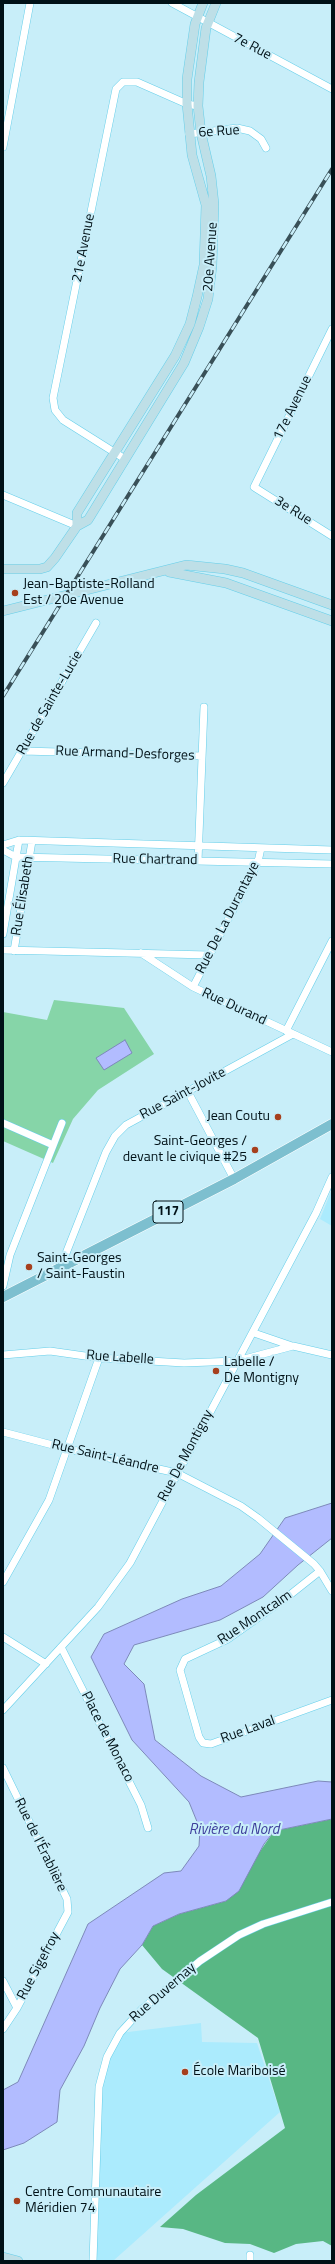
<!DOCTYPE html>
<html>
<head>
<meta charset="utf-8">
<style>
  body { margin:0 }
  #map { position:relative; width:335px; height:2264px; overflow:hidden; background:#c8eef9; font-family:"Titillium Web",sans-serif }
  canvas { display:block }
  .frame { position:absolute; inset:0; border:4px solid #001117; pointer-events:none }
</style>
</head>
<body>
<div id="map">
<canvas width="335" height="2264"></canvas>
<div class="frame"></div>
</div>
<script>
const c = document.querySelector('canvas').getContext('2d');
c.lineJoin = 'round';
function fill(path, color) { c.fillStyle = color; c.fill(path, 'evenodd'); }
const shape = rows => new Path2D(rows.map(r => 'M' + r).join(''));
function stroke(path, color, width, dash) { c.strokeStyle = color; c.lineWidth = width; c.lineCap = dash ? 'butt' : 'round'; c.setLineDash(dash || []); c.stroke(path); }
function drawText(font, color, halo, rows, align = 'center') {
  c.font = font + ' "Titillium Web",sans-serif'; c.lineWidth = 4; c.setLineDash([]); c.textBaseline = 'middle'; c.strokeStyle = halo; c.fillStyle = color; for (const [text, x, y, turn = 0] of rows) {
    c.save(); c.translate(x, y); c.rotate((+turn || 0) * Math.PI / 180); c.textAlign = isNaN(turn) ? turn : align; if (halo) c.strokeText(text, 0, 0); c.fillText(text, 0, 0); c.restore();
  }
}
fill(shape([
  [332,1189,332,1226,320,1219],
  [201,2023,202,2042,257,2043,280,2112,113,2261,93,2261,99,2087,120,2033]
]), '#abebfd');
fill(shape([
  [54,1000,124,1008,154,1054,98,1090,73,1119,53,1163,3,1141,3,1012,47,1020]
]), '#86d5a8');
fill(shape([
  [332,1819,332,2246,323,2241,296,2244,274,2253,250,2244,225,2243,183,2229,160,2227,196,2195,285,2128,258,2038,162,1969,142,1945,153,1926,179,1914,226,1901,274,1831]
]), '#58b784');
const water = shape([
  [125,1040,132,1053,104,1070,96,1058,125,1040],
  [332,1503,332,1538,298,1565,263,1597,220,1620,134,1645,124,1664,144,1684,155,1740,201,1776,241,1797,318,1781,332,1782,332,1819,274,1831,264,1844,239,1891,226,1901,179,1914,153,1926,142,1945,120,1969,100,2008,84,2046,60,2090,57,2122,24,2143,3,2150,3,2090,18,2082,88,1924,164,1873,181,1871,199,1846,200,1829,189,1802,132,1740,91,1657,104,1634,182,1599,221,1586,260,1554,285,1518,332,1503]
]);
fill(water, '#b2bcff');
stroke(water, '#7d89b9', 1);
const street = shape([
  [172,3,332,89],
  [189,134,237,128,250,131,261,139,266,148],
  [3,147,30,3],
  [332,329,254,487,332,536],
  [125,459,63,420,55,410,53,398,116,89,123,82,137,82,187,104,198,106],
  [3,495,77,526],
  [23,751,202,756],
  [3,783,96,623],
  [3,845,19,840,332,850],
  [3,850,16,857,332,864],
  [198,861,204,707],
  [3,934,19,840],
  [3,950,209,955],
  [14,951,32,841],
  [141,953,193,987,332,1052],
  [193,987,258,862,261,848],
  [286,1031,332,941],
  [188,1092,234,1179],
  [3,1123,53,1145],
  [61,1266,106,1152,115,1136,126,1125,293,1034],
  [3,1286,10,1255,62,1123],
  [254,1333,292,1346],
  [3,1355,50,1351,99,1358,184,1363,237,1361,293,1346,332,1355],
  [3,1432,68,1449,177,1473,241,1506,258,1518,314,1564,320,1571,332,1591],
  [320,1571,286,1598,228,1639,185,1659,180,1670,199,1737,203,1743,211,1744,332,1700],
  [3,1582,49,1500,99,1358],
  [3,1637,46,1664],
  [61,1647,141,1805,148,1828],
  [3,1710,98,1607,130,1563,316,1213,332,1177],
  [3,1768,67,1899,68,1912,17,2008,3,2029],
  [3,1981,17,2008],
  [93,2261,99,2087,107,2057,120,2033,142,2009,200,1961,239,1935,263,1924,332,1902],
  [250,2261,250,2255]
]);
const secondary = shape([
  [77,526,77,513,175,356,190,324,197,297,204,265,206,205,192,155,187,104,187,79,195,24,203,3],
  [3,569,40,569,47,567,55,558,77,526,88,520,184,363,199,327,208,299,212,266,214,204,211,176,201,133,198,106,199,82,206,28,216,3],
  [169,572,226,583,332,621],
  [3,611,186,565,225,569,243,573,332,605],
  [3,2257,18,2261]
]);
const primary = shape([
  [3,1297,234,1179,332,1124]
]);
stroke(street, '#65cee9', 8);
stroke(secondary, '#65cee9', 10);
stroke(primary, '#fff', 11);
stroke(street, '#fff', 7);
stroke(secondary, '#bedfe7', 9);
stroke(primary, '#7dbfcf', 10);
const rail = shape([
  [3,696,332,169]
]);
stroke(rail, '#395058', 4);
stroke(rail, '#c8eef9', 2.5, [8]);
for (const [x, y, r, color] of [
  [15,593,4,"#a63f1d"],
  [278,1117,4,"#a63f1d"],
  [255,1150,4,"#a63f1d"],
  [29,1267,4,"#a63f1d"],
  [216,1371,4,"#a63f1d"],
  [185,2072,4,"#a63f1d"],
  [17,2201,4,"#a63f1d"]
]) { const dot = new Path2D(); dot.arc(x, y, r, 0, 2 * Math.PI); c.fillStyle = color; c.fill(dot); stroke(dot, '#c8eef9', 1.5); }
for (const [x, y, w] of [
  [168,1212,30]
]) { const box = new Path2D(); box.roundRect(x - w / 2, y - 11, w, 22, 3); c.fillStyle = '#c8eef9'; c.fill(box); stroke(box, '#001117', 1); }
drawText('bold 13px', '#001117', null, [
  ["117",168,1212]
]);
drawText('14px', '#001117', '#c8eef9', [
  ["7e Rue",252,47,28],
  ["6e Rue",219,132,-4],
  ["21e Avenue",84,248,-79],
  ["20e Avenue",211,257,-86],
  ["17e Avenue",293,408,-64],
  ["3e Rue",293,511,32],
  ["Rue de Sainte-Lucie",50,703,-60],
  ["Rue Armand-Desforges",125,754,2],
  ["Rue Chartrand",155,860,1],
  ["Rue Élisabeth",23,896,-81],
  ["Rue De La Durantaye",228,918,-63],
  ["Rue Durand",234,1007,25],
  ["Rue Saint-Jovite",183,1094,-28],
  ["Rue Labelle",120,1358,4],
  ["Rue De Montigny",186,1456,-62],
  ["Rue Saint-Léandre",105,1457,13],
  ["Rue Montcalm",255,1618,-34],
  ["Rue Laval",248,1730,-20],
  ["Place de Monaco",107,1737,63],
  ["Rue de l'Érablière",40,1845,64],
  ["Rue Sigefroy",39,1966,-62],
  ["Rue Duvernay",163,1993,-41]
]);
drawText('14px', '#001117', '#c8eef9', [
  ["Jean-Baptiste-Rolland",23,585],
  ["Est / 20e Avenue",23,601],
  ["Jean Coutu",270,1117,"right"],
  ["Saint-Georges /",247,1142,"right"],
  ["devant le civique #25",247,1158,"right"],
  ["Saint-Georges",37,1259],
  ["/ Saint-Faustin",37,1275],
  ["Labelle /",224,1363],
  ["De Montigny",224,1379],
  ["École Mariboisé",193,2072],
  ["Centre Communautaire",25,2193],
  ["Méridien 74",25,2209]
], 'left');
drawText('italic 15px', '#3d3d9b', '#c8eef9', [
  ["Rivière du Nord",234,1830]
]);
</script>
</body>
</html>
